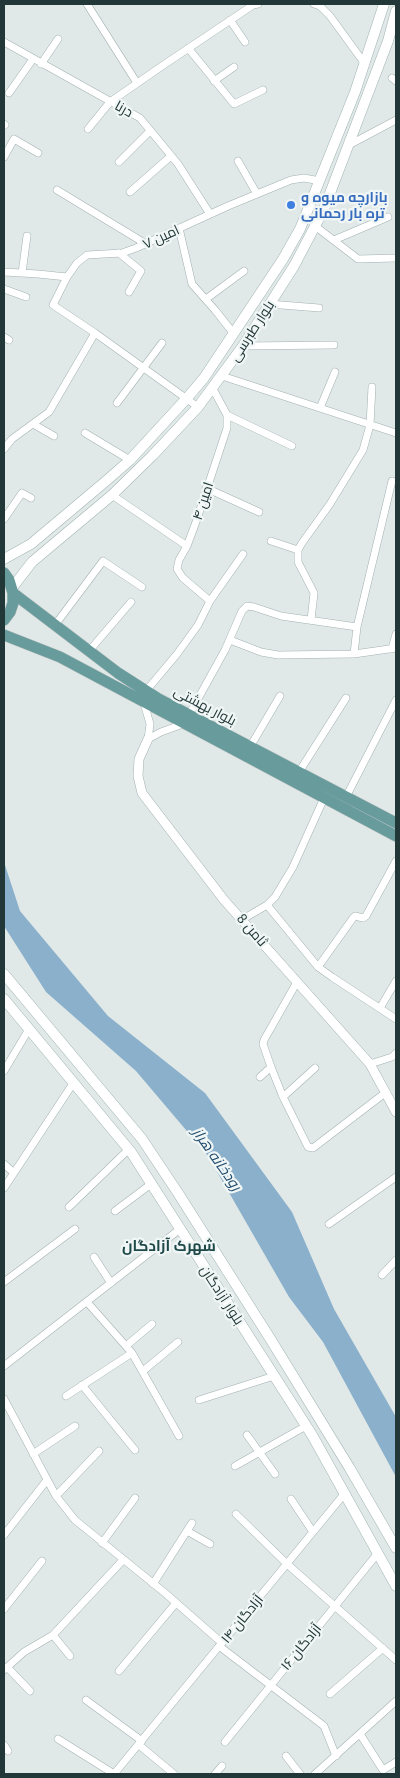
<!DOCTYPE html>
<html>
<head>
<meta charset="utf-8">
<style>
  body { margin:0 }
  #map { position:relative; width:400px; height:1778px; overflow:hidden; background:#e0e9e8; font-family:Ubuntu,sans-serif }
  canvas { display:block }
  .frame { position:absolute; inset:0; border:5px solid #223838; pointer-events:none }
</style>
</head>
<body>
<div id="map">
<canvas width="400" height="1778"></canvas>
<div class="frame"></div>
</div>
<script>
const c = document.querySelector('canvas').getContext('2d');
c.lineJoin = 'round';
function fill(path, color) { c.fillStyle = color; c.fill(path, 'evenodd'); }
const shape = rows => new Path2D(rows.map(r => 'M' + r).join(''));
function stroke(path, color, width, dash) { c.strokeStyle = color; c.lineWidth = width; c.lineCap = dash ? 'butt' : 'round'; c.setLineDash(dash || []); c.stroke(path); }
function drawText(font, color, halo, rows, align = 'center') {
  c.font = font + ' Ubuntu,Cairo,sans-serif'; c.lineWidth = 4.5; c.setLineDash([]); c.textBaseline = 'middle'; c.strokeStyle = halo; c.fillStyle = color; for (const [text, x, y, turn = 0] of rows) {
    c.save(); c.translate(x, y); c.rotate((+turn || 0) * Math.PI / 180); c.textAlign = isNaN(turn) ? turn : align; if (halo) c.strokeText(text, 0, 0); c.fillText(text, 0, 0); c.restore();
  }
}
fill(shape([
  [4,862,20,911,108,1016,205,1093,292,1212,334,1309,396,1417,396,1477,323,1342,289,1297,208,1156,136,1071,46,992,4,926]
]), '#8bb0cb');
const minor = shape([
  [87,4,137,83],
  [314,4,320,6,330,16,365,64],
  [230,20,245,42],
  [4,42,140,118,178,164,210,214],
  [188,48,234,104,263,90],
  [41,64,58,39],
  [392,78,396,81],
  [214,81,234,67],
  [9,93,33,59],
  [4,124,5,125],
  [88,129,110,102,162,66,253,5,258,4],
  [349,145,396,120],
  [4,157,14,139,38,153],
  [238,161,257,194],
  [119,162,150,131],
  [57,190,146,244],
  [130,192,171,156],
  [315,226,358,259,396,258],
  [179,228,192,284,215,310,234,334],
  [334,240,388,217],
  [119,253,141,271,129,292],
  [4,272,38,274,67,277,77,263,87,255,122,253,136,248,228,206,291,180,304,178,320,181],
  [22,273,27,236],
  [67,277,53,305,95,333,198,407],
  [4,289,26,297],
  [206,299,244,271],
  [269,304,319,308],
  [4,337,9,340],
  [243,346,334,345],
  [222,376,396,433],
  [117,403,162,343],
  [320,408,335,372],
  [227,415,292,446],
  [33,424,54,436],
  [85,433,130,460],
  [4,449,12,439,49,412,95,333],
  [206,488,259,512],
  [112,495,187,546],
  [4,519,22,493,31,498],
  [271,541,298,550],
  [210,601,183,578,177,569,179,560,187,546,196,522,227,428,227,415,213,389],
  [311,620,314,593,298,562,298,550,302,543,330,504,363,450,370,425,372,387],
  [55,625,103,561,142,587],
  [230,640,261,652,278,655,354,654,396,648],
  [392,649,396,634],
  [89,651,131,602],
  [354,654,357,627,392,481],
  [146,691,177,654,198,625,210,601,243,554],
  [144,703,150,724,148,739],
  [189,715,225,650,242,611,247,606,254,607,281,616,357,627],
  [148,739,161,732,183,724],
  [250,747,280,696],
  [299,772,346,698],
  [346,797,396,700],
  [267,905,275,897,293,867,324,798],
  [243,919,267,905,318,967,332,977,396,1019],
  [318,967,353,918,355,916,363,918,366,916,396,861],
  [380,1008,396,981],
  [370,1064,392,1057,396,1053],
  [271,1067,283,1097,308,1147,313,1148,385,1093],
  [4,1071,29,1029],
  [260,1077,271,1067,263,1044,264,1040,297,982],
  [283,1097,315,1068],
  [4,1164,14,1173],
  [4,1188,74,1082],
  [69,1207,129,1149],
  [115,1211,151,1184],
  [329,1224,396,1177],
  [94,1257,111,1283],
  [382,1275,396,1260],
  [4,1282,75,1229],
  [87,1302,132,1353,179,1436],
  [126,1346,152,1324],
  [4,1366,180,1229],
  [143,1371,178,1342],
  [82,1385,135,1450],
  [66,1396,132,1353],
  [4,1399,56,1496,75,1520,165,1593,222,1643],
  [199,1400,274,1376],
  [247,1435,275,1474],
  [33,1454,75,1426],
  [235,1466,306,1426],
  [56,1496,99,1451],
  [291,1499,313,1532],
  [236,1514,287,1564,396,1660],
  [187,1531,210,1544],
  [4,1535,47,1480],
  [102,1543,135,1498],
  [153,1584,192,1523],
  [4,1609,42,1561],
  [53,1635,70,1656],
  [219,1646,324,1726,336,1756],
  [7,1667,30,1691],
  [4,1670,24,1652,53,1635,123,1560],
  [119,1671,176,1603],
  [330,1694,383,1648],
  [86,1700,142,1741],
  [360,1734,383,1770,396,1762],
  [58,1739,114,1774],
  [225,1742,378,1553],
  [4,1745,8,1751],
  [139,1745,174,1774],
  [286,1756,300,1774],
  [114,1774,345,1493],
  [215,1774,222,1766],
  [315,1774,396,1701]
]);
const tertiary = shape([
  [148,739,139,759,138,776,142,793,224,900,370,1064,396,1112]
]);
const secondary = shape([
  [4,559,31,544,106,481,130,460,187,398,204,378,283,259,300,229,355,92,384,4],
  [12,588,32,562,112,495,153,455,198,407,243,346,294,266,324,209,388,41,396,11],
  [4,974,142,1139,178,1193,271,1340,349,1467,396,1548],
  [4,999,131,1152,312,1435,396,1586]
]);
const primary = shape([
  [4,573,9,580,13,593,13,603,10,612,4,620],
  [13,593,118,673,157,698,396,823],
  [4,635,60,657,396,836]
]);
stroke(minor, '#a3b0b0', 8);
stroke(tertiary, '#a3b0b0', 10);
stroke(secondary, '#a0b4b2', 11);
stroke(primary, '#bdc3c3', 12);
stroke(minor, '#fff', 7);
stroke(tertiary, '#fff', 9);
stroke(secondary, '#fff', 10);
stroke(primary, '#679b9c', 11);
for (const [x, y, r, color] of [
  [291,205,5,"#3f7fe0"]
]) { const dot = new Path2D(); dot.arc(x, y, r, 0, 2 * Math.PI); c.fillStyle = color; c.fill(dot); stroke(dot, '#f0f6f5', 2); }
drawText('14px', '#223838', '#f0f6f5', [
  ["درنا",124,109,29],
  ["امین ۷",161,237,-25],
  ["بلوار طبرسی",252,331,-57],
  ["امین ۴",203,501,-72],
  ["بلوار بهشتی",205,706,28],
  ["ثامن 8",252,930,49],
  ["بلوار آزادگان",222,1295,57],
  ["آزادگان ۱۴",242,1619,-51],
  ["آزادگان ۱۶",301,1647,-51]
]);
drawText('bold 14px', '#366cbe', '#f0f6f5', [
  ["بازارچه میوه و",301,197],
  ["تره بار رحمانی",301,213]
], 'left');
drawText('italic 15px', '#214d6f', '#f0f6f5', [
  ["رودخانه هراز",217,1159,55]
]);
drawText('bold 15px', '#1f4849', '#f0f6f5', [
  ["شهرک آزادگان",169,1246]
]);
</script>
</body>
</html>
